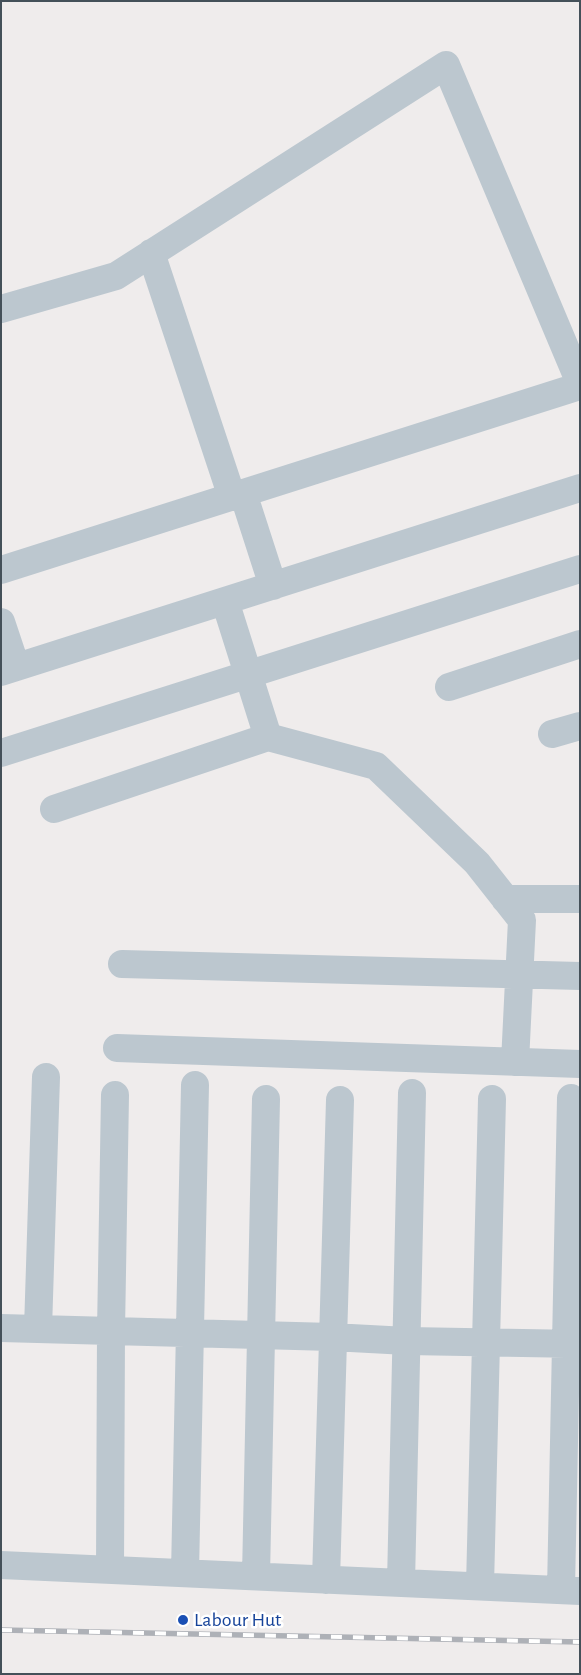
<!DOCTYPE html>
<html>
<head>
<meta charset="utf-8">
<style>
  body { margin:0 }
  #map { position:relative; width:581px; height:1675px; overflow:hidden; background:#efecec; font-family:"Alegreya Sans",sans-serif }
  canvas { display:block }
  .frame { position:absolute; inset:0; border:2px solid #445059; pointer-events:none }
</style>
</head>
<body>
<div id="map">
<canvas width="581" height="1675"></canvas>
<div class="frame"></div>
</div>
<script>
const c = document.querySelector('canvas').getContext('2d');
c.lineJoin = 'round';
const shape = rows => new Path2D(rows.map(r => 'M' + r).join(''));
function stroke(path, color, width, dash) { c.strokeStyle = color; c.lineWidth = width; c.lineCap = dash ? 'butt' : 'round'; c.setLineDash(dash || []); c.stroke(path); }
function drawText(font, color, halo, rows, align = 'center') {
  c.font = font + ' "Alegreya Sans",sans-serif'; c.lineWidth = 5; c.setLineDash([]); c.textBaseline = 'middle'; c.strokeStyle = halo; c.fillStyle = color; for (const [text, x, y, turn = 0] of rows) {
    c.save(); c.translate(x, y); c.rotate((+turn || 0) * Math.PI / 180); c.textAlign = isNaN(turn) ? turn : align; if (halo) c.strokeText(text, 0, 0); c.fillText(text, 0, 0); c.restore();
  }
}
stroke(shape([
  [151,253,232,497],
  [1,309,116,276,446,65,580,383],
  [243,493,273,586],
  [1,570,580,386],
  [225,601,268,737,376,766,477,863,522,920,515,1062],
  [1,622,16,667],
  [1,672,580,488],
  [449,687,580,644],
  [552,734,580,726],
  [1,753,580,569],
  [54,809,268,737],
  [505,899,580,899],
  [122,964,580,976],
  [117,1048,580,1064],
  [1,1328,332,1337,407,1341,580,1344],
  [38,1329,46,1077],
  [1,1565,580,1591],
  [110,1570,111,1331,115,1095],
  [185,1573,195,1085],
  [256,1576,266,1099],
  [326,1580,340,1100],
  [401,1583,412,1093],
  [480,1586,492,1099],
  [561,1590,571,1098]
]), '#bcc7cf', 28);
const rail = shape([
  [1,1630,580,1642]
]);
stroke(rail, '#aeb1b7', 5.5);
stroke(rail, '#fff', 4, [11]);
for (const [x, y, r, color] of [
  [183,1620,6,"#1a4fb4"]
]) { const dot = new Path2D(); dot.arc(x, y, r, 0, 2 * Math.PI); c.fillStyle = color; c.fill(dot); stroke(dot, '#fff', 2); }
drawText('20px', '#164399', '#fff', [
  ["Labour Hut",194,1620]
], 'left');
</script>
</body>
</html>
